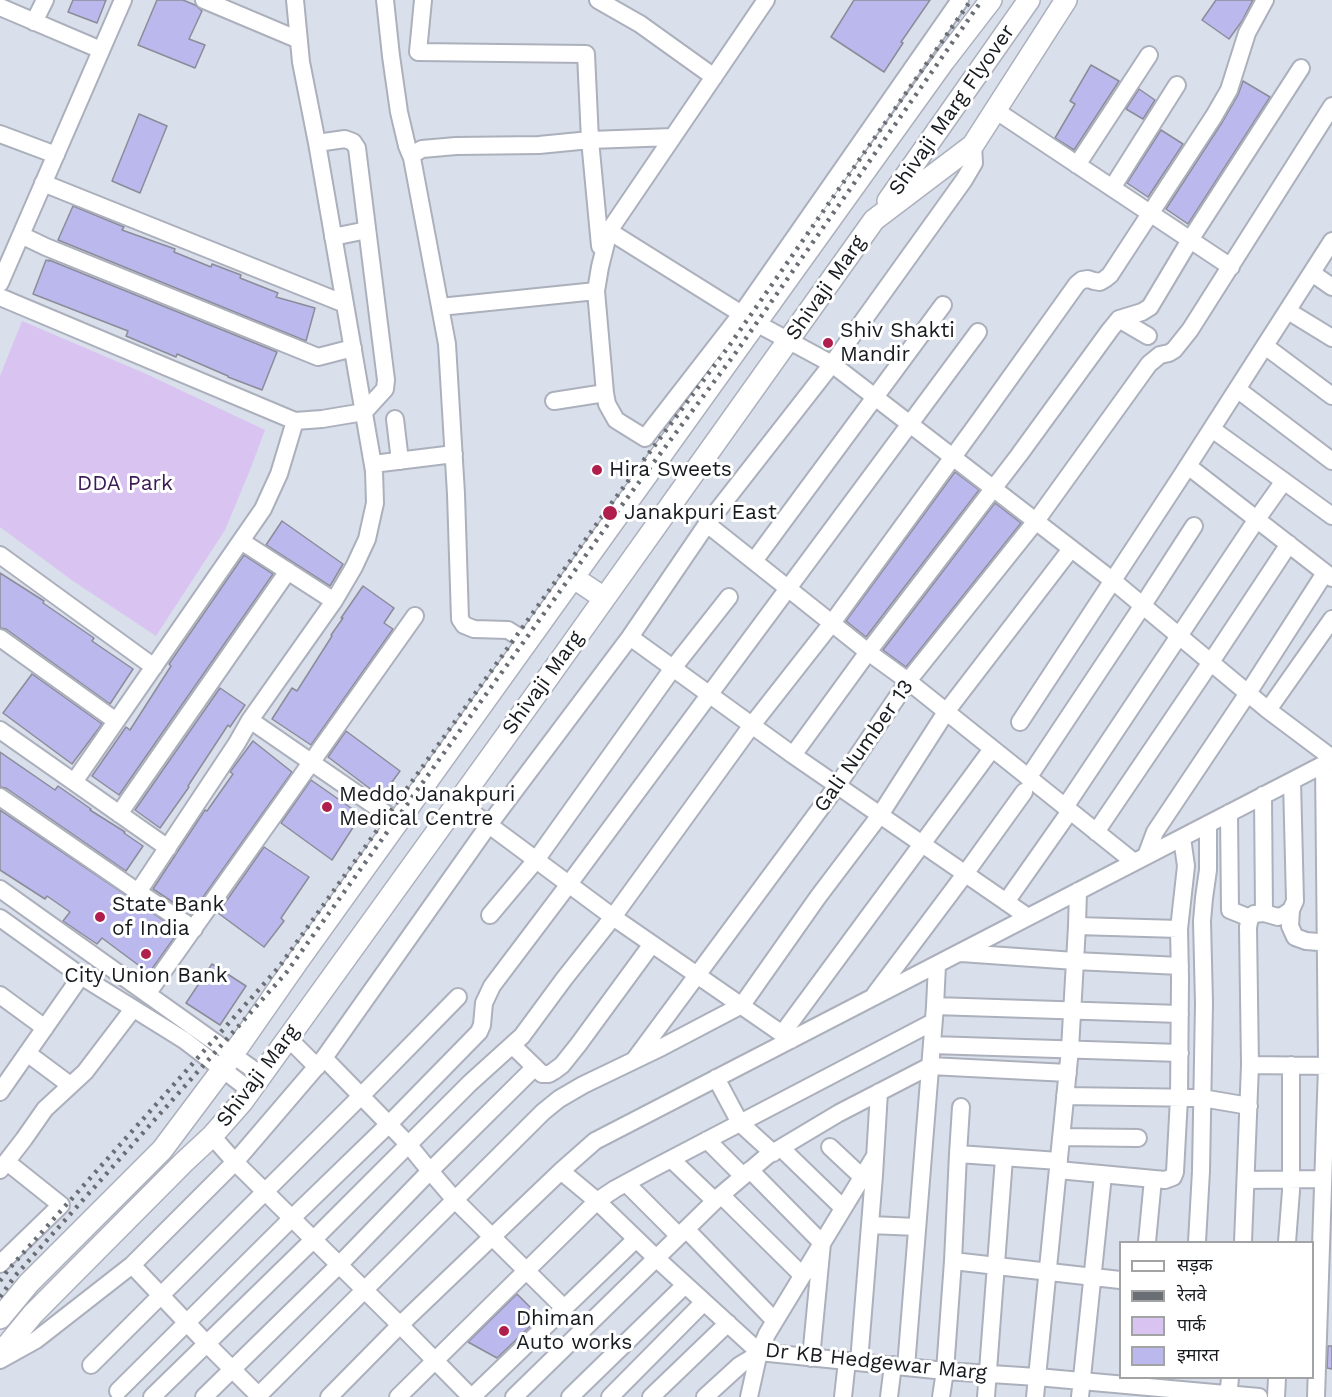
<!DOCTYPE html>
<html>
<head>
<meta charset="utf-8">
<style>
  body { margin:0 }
  #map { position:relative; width:1332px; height:1397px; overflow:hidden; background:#d9dfeb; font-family:"Work Sans","Noto Sans Devanagari",sans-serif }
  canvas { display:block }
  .legend { position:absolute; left:1119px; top:1241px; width:195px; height:138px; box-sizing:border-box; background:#fff; border:2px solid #a2a3a5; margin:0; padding:8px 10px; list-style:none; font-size:18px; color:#171a1e }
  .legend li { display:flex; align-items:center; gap:12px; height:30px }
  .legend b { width:30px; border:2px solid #a2a3a5 }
</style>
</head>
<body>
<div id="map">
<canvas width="1332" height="1397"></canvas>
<ul class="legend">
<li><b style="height:8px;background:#fff"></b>सड़क</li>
<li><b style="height:8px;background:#6a6e75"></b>रेलवे</li>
<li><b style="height:16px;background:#d9c3f1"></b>पार्क</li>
<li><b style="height:16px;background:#bab8ed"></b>इमारत</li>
</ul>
</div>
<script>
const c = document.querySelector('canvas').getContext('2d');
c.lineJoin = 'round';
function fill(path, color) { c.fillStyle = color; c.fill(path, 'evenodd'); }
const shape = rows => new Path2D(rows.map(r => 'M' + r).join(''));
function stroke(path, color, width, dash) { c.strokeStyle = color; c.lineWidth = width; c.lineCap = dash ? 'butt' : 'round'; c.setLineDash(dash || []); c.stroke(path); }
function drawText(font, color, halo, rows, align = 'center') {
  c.font = font + ' "Work Sans",sans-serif'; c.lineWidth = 6; c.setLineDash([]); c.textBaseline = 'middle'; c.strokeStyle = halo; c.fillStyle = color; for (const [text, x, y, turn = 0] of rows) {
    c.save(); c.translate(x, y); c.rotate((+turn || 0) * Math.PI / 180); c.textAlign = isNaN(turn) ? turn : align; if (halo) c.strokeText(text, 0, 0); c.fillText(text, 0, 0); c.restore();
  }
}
fill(shape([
  [22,321,144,373,265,430,250,470,225,530,156,636,73,581,0,527,0,376]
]), '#d9c3f1');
const building = shape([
  [73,0,106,0,97,23,68,12,73,0],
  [157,0,183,0,195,5,202,11,189,39,205,45,195,68,138,45,157,0],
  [854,0,930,0,901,42,903,43,884,72,831,37,854,0],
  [1216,0,1253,0,1242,21,1229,39,1202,20,1216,0],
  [1091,65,1119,81,1074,150,1055,138,1075,104,1070,101,1091,65],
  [1243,81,1270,97,1188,224,1166,209,1223,121,1238,95,1243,81],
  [1139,89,1155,100,1143,119,1126,109,1139,89],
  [139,114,167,126,140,193,112,181,139,114],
  [1161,130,1183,144,1148,197,1127,183,1161,130],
  [73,206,124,227,122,230,175,249,174,252,211,267,212,264,241,275,240,278,278,293,276,297,315,308,306,341,58,240,73,206],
  [46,260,49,261,49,260,277,352,262,390,228,377,228,376,177,354,176,357,126,336,128,331,33,294,46,260],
  [955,472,979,490,866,637,846,621,955,472],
  [995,503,1021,523,906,667,883,650,995,503],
  [282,521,343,564,330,586,266,545,282,521],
  [244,555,273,574,119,795,92,776,126,727,130,730,171,666,169,664,244,555],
  [0,573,44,601,43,603,94,638,92,641,133,669,110,704,6,629,0,628,0,573],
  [363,586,394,608,384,623,393,629,311,745,272,719,292,688,297,691,332,636,331,635,343,618,341,618,363,586],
  [32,674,102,724,72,764,3,713,32,674],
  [220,688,245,705,230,727,228,725,188,786,189,787,160,828,135,810,220,688],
  [346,731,400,771,381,797,328,757,346,731],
  [253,741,292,772,191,914,153,889,205,810,207,811,233,774,230,772,253,741],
  [0,752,55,790,58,786,91,809,90,810,125,832,124,833,143,846,126,871,6,788,0,787,0,752],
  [311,780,361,815,332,860,281,823,311,780],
  [0,810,179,931,149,973,102,938,97,944,63,921,70,912,47,896,45,899,0,870,0,810],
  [264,847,309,877,281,918,284,921,264,947,218,913,264,847],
  [212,964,246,986,220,1025,186,1003,212,964],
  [517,1294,540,1317,497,1358,468,1342,517,1294],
  [1328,1346,1332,1346,1332,1369,1327,1368,1328,1346]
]);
fill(building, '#bab8ed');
stroke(building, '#8c8c99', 1.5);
const minor = shape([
  [204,0,299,40],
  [385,0,391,56,399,112,407,146,412,158,447,344,456,494,460,619,464,625,474,629,508,630,527,642],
  [423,0,418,52,586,54,590,140,600,246],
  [598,0,640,24,714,77],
  [766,0,609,231,600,267,596,291,605,393,607,404,616,420,645,438,742,313,960,0],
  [0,7,101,50],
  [34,22,45,0],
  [995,110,1231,267],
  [0,134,56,155],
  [412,158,415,153,422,149,456,146,539,145,590,140,673,137],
  [1077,165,1149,55],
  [43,183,345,304],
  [1112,188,1177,85],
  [609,231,756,323,832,364,1112,580,1268,710,1332,758],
  [21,235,46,247,318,357,353,348],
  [333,237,367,230],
  [1312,273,1332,287],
  [0,283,123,0],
  [0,297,295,421,322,419,364,412,385,389,386,380,357,148,353,142,345,139,317,143],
  [440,307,596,291],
  [1288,311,1332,338],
  [1119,319,1148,336],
  [1265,346,1332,396],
  [1237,389,1332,461],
  [554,401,605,393],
  [395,419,400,461],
  [1212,429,1332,516],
  [373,464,454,454],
  [1188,466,1332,578],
  [707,524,868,652,908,681,1134,862],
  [241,541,334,601],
  [0,555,154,667],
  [754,561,943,305],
  [630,637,793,755,1028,917],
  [0,638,116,721],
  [1268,710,1332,619],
  [250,720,398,822],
  [1020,722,1182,475,1332,241],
  [0,730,168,848],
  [793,755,868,652,1019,455,1110,330,1119,319,1142,312,1150,307,1190,240,1301,68],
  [1028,778,1143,605,1194,526],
  [74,782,263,509,279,474,295,421],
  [1263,795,1264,913],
  [0,797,138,892,194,929],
  [458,802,613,917,791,1040],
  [1065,807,1257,519,1284,481],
  [1229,813,1230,910,1250,918],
  [119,814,288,571],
  [1096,832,1211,662,1289,544],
  [1146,856,1155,832,1248,693,1325,573],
  [0,889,261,1075],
  [138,892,237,743,250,720,334,601,354,567,367,539,375,503,374,471,317,143,301,62,295,0],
  [1006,902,1070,811],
  [1291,910,1290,926,1295,937,1306,941,1332,943],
  [490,915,536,860,673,668,729,597],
  [0,918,81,976,184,1040,251,1091],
  [1077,926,1179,929],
  [961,953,1075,961,1180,966],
  [147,994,415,616],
  [875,994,965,874,1024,792],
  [0,995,45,1028],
  [935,1006,1180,1014],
  [782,1034,992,749],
  [288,1038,317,1067],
  [512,1045,542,1074,549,1074,554,1071,562,1065,578,1045,652,944],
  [932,1045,1180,1053],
  [27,1053,70,1085],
  [324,1058,408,1144,430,1171,455,1200,564,1308],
  [635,1059,837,786,908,681,1036,521,1149,364,1160,355,1169,353,1174,350,1190,330,1332,106],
  [1250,1065,1332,1066],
  [716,1078,740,1123,773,1153],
  [0,1092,81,976],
  [1065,1096,1202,1098,1249,1106],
  [212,1136,235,1162,400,1325,471,1397],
  [1061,1137,1138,1138],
  [707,1140,743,1176],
  [830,1147,862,1177],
  [781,1148,843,1208],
  [958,1154,961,1107],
  [671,1159,715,1201],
  [0,1170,24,1139,45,1109,85,1072,133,1009],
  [750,1170,822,1243,811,1358],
  [1058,1170,1165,1180,1173,1177,1175,1172,1179,1098,1180,978,1179,929,1186,866,1182,838],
  [561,1171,597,1201,656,1258,759,1352,945,1371,1037,1377,1259,1397],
  [1246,1180,1323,1179],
  [626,1183,679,1236],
  [721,1195,802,1275],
  [870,1225,917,1227],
  [686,1229,775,1321],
  [1147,1242,1153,1179],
  [1197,1242,1201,1171,1204,1003,1202,921,1204,898,1208,870,1208,824],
  [1243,1242,1250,1065,1248,927,1250,918,1254,914,1264,913,1278,917,1284,915,1291,910,1295,901,1292,781],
  [1287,1242,1291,1191,1291,1065],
  [953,1261,1120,1280],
  [0,1264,61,1205,7,1162],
  [132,1265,207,1344,260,1397],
  [0,1360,36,1340,132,1265,235,1162,324,1058,488,826,630,637,707,524,832,364,964,180,974,163,973,145],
  [859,1362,874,1175,879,1092],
  [91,1365,361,1096,458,997],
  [906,1367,935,1006,937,965],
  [118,1391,292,1218,389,1124,479,1032,482,1025,484,1003,492,986,569,884,978,332],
  [152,1397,314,1239,470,1083,522,1036,564,979,613,917,752,725,832,623,977,424,1077,284,1082,280,1088,279,1094,281,1100,282,1105,279,1110,275,1214,116,1229,90,1247,33,1265,0],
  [204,1397,339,1265,430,1171,535,1067],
  [257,1397,543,1112,559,1099,583,1085,662,1047,742,1005,818,897,880,815,946,712,1071,549],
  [329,1397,400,1325,561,1171,595,1141,1332,760],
  [398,1397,597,1201,615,1189,652,1169,933,1022],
  [472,1397,636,1239],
  [514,1397,721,1195,767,1156,839,1113,930,1066,1068,1073],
  [570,1397,685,1285],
  [610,1397,704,1302],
  [651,1397,728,1323],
  [705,1397,740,1365,750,1359,758,1357],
  [749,1397,759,1352,767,1334,875,1156],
  [843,1397,847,1361],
  [889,1397,893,1365],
  [941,1397,945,1371,953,1261,958,1154,1059,1161],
  [986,1397,1004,1158],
  [1035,1397,1070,1049,1077,926,1078,891],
  [1080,1397,1103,1175],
  [1228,1397,1230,1378],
  [1276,1397,1277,1378],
  [1316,1397,1327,1066,1324,764]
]);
const major = shape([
  [888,201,1029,0],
  [574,578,604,598],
  [0,1318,29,1283,162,1150,222,1070,298,961,944,61,991,0],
  [0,1354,33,1314,184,1162,212,1136,242,1102,542,686,874,220,973,145,1066,0]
]);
stroke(minor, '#abb0bc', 20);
stroke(major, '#abb0bc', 24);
stroke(minor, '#fff', 16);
stroke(major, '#fff', 21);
stroke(shape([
  [0,1281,8,1270,279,967,611,504,729,346,971,0],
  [0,1297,15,1276,286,973,619,509,737,351,982,0]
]), '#6a6e75', 4.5, [3, 6]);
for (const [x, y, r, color] of [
  [828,343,6,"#b01e4d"],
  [597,470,6,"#b01e4d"],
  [610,513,8,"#b01e4d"],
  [327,807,6,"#b01e4d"],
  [100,917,6,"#b01e4d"],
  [146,954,6,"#b01e4d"],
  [504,1331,6,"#b01e4d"]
]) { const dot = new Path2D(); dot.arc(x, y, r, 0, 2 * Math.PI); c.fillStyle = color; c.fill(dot); stroke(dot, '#fff', 2); }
drawText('21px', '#171a1e', '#fff', [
  ["Shivaji Marg Flyover",952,110,-55],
  ["Shivaji Marg",826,288,-55],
  ["Shivaji Marg",543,683,-54],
  ["Gali Number 13",864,746,-55],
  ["Shivaji Marg",258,1076,-53],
  ["Dr KB Hedgewar Marg",876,1362,6]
]);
drawText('21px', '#171a1e', '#fff', [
  ["Shiv Shakti",840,331],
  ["Mandir",840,355],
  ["Hira Sweets",609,470],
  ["Janakpuri East",624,513],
  ["Meddo Janakpuri",339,795],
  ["Medical Centre",339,819],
  ["State Bank",112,905],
  ["of India",112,929],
  ["City Union Bank",146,976,"center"],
  ["Dhiman",516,1319],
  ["Auto works",516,1343]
], 'left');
drawText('21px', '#3b1a56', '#fff', [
  ["DDA Park",125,484]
]);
</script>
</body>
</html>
